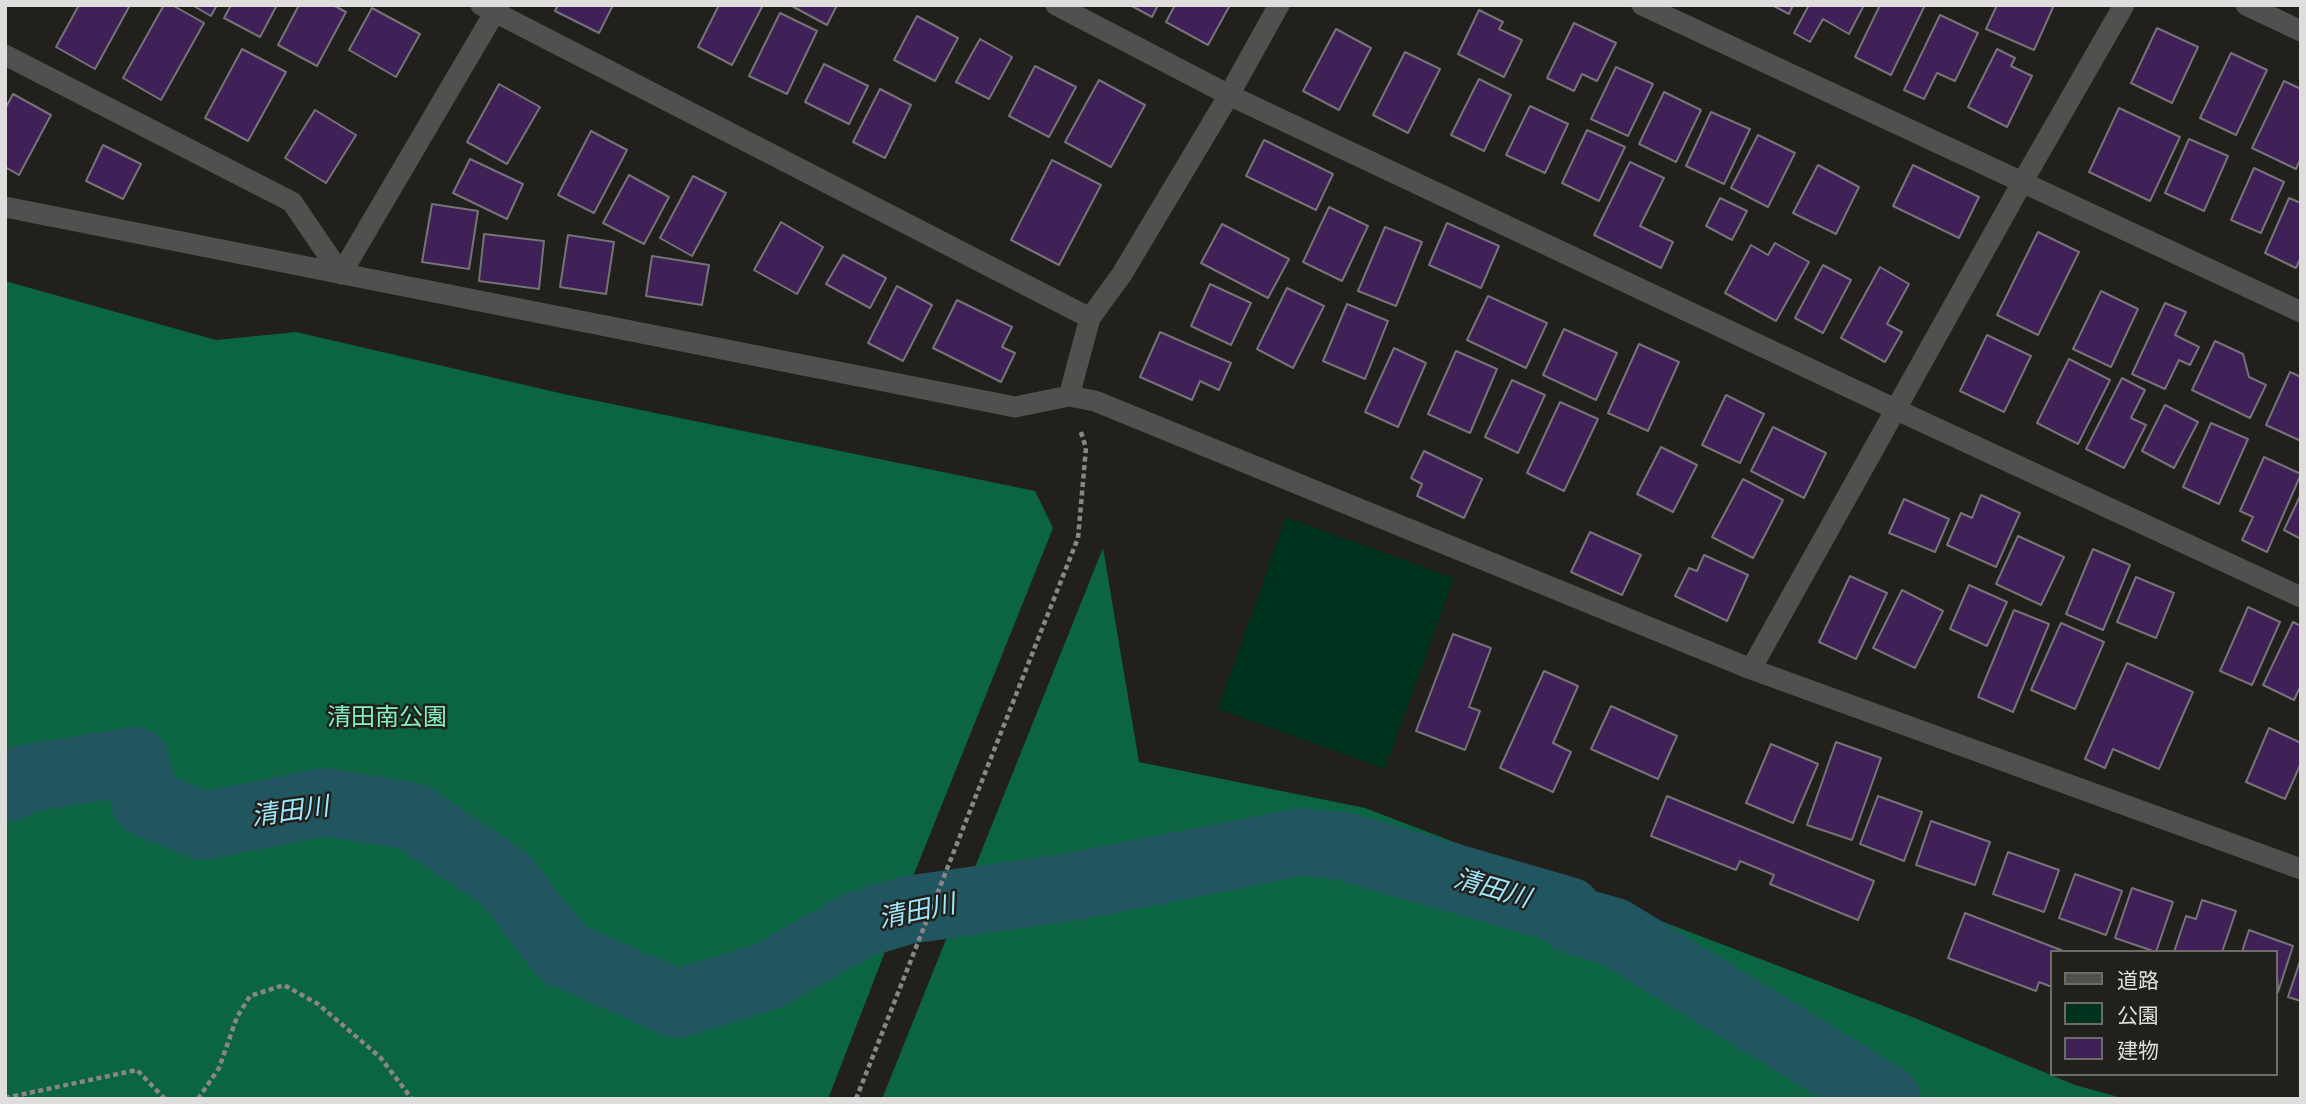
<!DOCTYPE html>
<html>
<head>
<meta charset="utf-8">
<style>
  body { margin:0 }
  #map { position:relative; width:2306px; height:1104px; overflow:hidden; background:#21201d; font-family:"Alegreya Sans","Noto Sans JP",sans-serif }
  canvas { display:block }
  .frame { position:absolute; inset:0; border:7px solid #dfdedc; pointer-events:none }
  .legend { position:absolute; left:2050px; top:950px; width:228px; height:126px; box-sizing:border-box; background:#21201d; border:2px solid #6d6c69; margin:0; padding:9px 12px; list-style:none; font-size:21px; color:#dfdedc }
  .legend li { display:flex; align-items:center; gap:14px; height:35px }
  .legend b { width:35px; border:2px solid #6d6c69 }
</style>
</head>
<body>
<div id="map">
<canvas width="2306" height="1104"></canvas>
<div class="frame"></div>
<ul class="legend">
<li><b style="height:9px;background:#52504f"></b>道路</li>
<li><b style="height:19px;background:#00331f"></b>公園</li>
<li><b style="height:19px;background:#402157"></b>建物</li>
</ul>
</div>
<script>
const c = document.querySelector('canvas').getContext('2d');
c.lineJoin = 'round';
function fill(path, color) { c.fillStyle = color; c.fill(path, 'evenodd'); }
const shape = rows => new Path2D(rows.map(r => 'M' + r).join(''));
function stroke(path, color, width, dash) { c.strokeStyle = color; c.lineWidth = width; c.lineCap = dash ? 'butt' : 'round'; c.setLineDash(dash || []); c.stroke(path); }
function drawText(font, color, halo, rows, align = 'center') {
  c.font = font + ' "Alegreya Sans","Noto Sans JP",sans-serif'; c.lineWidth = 5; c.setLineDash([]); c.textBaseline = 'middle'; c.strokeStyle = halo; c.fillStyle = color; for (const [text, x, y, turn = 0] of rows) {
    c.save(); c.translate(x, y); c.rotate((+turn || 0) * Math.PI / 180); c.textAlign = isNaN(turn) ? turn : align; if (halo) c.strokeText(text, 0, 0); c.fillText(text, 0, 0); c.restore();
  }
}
fill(shape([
  [1286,517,1454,578,1385,769,1218,709]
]), '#00331f');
fill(shape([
  [5,281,216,340,296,332,568,395,1035,491,1053,528,906,894,873,908,890,939,828,1099,5,1099],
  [1103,548,1139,762,1365,808,1915,1018,2075,1085,2126,1099,882,1099]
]), '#0b6442');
stroke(shape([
  [5,789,23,779,135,761,145,802,203,826,324,802,411,816,505,879,562,953,677,1004,768,976,858,925,907,910,1071,887,1300,842,1343,846,1568,911,1573,920,1614,932,1887,1099]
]), '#215560', 68);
const building = shape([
  [79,5,130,5,95,69,56,47,79,5],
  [164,5,172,5,204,23,161,100,123,78,164,5],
  [192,5,217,5,211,16,192,5],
  [231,5,277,5,260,37,224,18,231,5],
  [299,5,333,5,346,12,317,66,278,45,299,5],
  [558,5,613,5,599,33,555,11,558,5],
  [719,5,763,5,732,65,698,47,719,5],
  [790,5,837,5,827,25,790,5],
  [1130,5,1158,5,1152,17,1130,5],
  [1175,5,1230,5,1208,45,1166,22,1175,5],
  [1772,5,1793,5,1789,14,1772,5],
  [1809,5,1864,5,1849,34,1823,19,1810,42,1794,33,1809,5],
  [1880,5,1925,5,1891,75,1855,57,1880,5],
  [1997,5,2054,5,2034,50,1986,29,1997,5],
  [372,8,420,34,396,77,349,50,372,8],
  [1479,10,1503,22,1499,29,1522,40,1504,77,1458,54,1479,10],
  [780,13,817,31,787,94,749,76,780,13],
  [1940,15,1978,33,1955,81,1937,73,1924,99,1904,90,1940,15],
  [917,16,958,38,935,81,894,60,917,16],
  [1574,23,1616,43,1597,81,1582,74,1574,91,1547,78,1574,23],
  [2157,28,2198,47,2172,103,2131,83,2157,28],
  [1336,29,1371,48,1339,110,1303,91,1336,29],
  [980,39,1012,57,989,99,956,82,980,39],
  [242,49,286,72,248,141,205,118,242,49],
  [1997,49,2015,58,2011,66,2032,76,2007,127,1968,107,1997,49],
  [1405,52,1440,69,1408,133,1373,115,1405,52],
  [2231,53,2267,70,2236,135,2200,118,2231,53],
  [824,64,868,86,849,124,805,102,824,64],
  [1035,66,1076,87,1049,137,1009,116,1035,66],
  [1616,67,1653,84,1628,136,1591,119,1616,67],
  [1479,79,1511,95,1484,151,1451,135,1479,79],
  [1099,80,1145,105,1111,167,1065,142,1099,80],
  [2284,81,2301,89,2301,158,2296,169,2252,148,2284,81],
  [499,84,540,107,507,164,467,142,499,84],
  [880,89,911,105,885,158,853,142,880,89],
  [1664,92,1701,110,1676,162,1639,144,1664,92],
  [13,94,51,115,19,175,5,167,5,109,13,94],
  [1530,106,1568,124,1545,173,1506,155,1530,106],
  [2119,108,2180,137,2150,201,2089,172,2119,108],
  [315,110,356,135,326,183,285,158,315,110],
  [1711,112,1750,129,1724,184,1686,166,1711,112],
  [1587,130,1625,147,1599,201,1562,183,1587,130],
  [591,131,627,150,594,213,558,195,591,131],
  [1758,135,1795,153,1768,207,1731,188,1758,135],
  [2189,139,2228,156,2204,211,2165,193,2189,139],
  [1264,140,1333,174,1316,210,1246,176,1264,140],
  [103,145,141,164,123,199,86,181,103,145],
  [470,159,523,184,507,219,453,193,470,159],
  [1052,160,1101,185,1059,265,1011,240,1052,160],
  [1630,162,1664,178,1640,226,1673,242,1661,268,1594,235,1630,162],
  [1818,165,1859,187,1836,234,1793,213,1818,165],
  [1913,165,1979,197,1959,238,1893,206,1913,165],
  [2254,168,2284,182,2261,233,2231,220,2254,168],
  [629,175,669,197,644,244,603,223,629,175],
  [693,176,726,193,692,256,660,238,693,176],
  [1720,198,1747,211,1732,240,1706,226,1720,198],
  [2289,198,2301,203,2301,257,2296,268,2265,253,2289,198],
  [432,204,478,211,469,269,422,262,432,204],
  [1329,207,1368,226,1342,281,1303,262,1329,207],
  [781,222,823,247,797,294,754,270,781,222],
  [1447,223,1499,246,1481,288,1429,265,1447,223],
  [1222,224,1289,259,1268,298,1201,263,1222,224],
  [1385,227,1422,242,1396,306,1358,291,1385,227],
  [2038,232,2079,252,2038,335,1997,315,2038,232],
  [484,234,544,241,539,289,479,281,484,234],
  [568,235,614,242,606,294,560,287,568,235],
  [1775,243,1809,262,1776,321,1725,293,1751,245,1768,255,1775,243],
  [843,255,886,278,870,308,826,284,843,255],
  [652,256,709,265,702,305,646,296,652,256],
  [1823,265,1851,280,1823,333,1795,318,1823,265],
  [1880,267,1909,284,1887,324,1902,332,1885,362,1841,338,1880,267],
  [1210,284,1251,303,1231,345,1191,326,1210,284],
  [897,286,932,305,903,361,868,343,897,286],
  [1287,288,1324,306,1293,368,1257,349,1287,288],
  [2101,291,2138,309,2111,367,2073,349,2101,291],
  [1488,296,1547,323,1526,368,1467,340,1488,296],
  [957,300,1012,327,1002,347,1015,353,1001,382,933,348,957,300],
  [2165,303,2186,312,2175,335,2199,347,2190,365,2179,360,2165,389,2132,374,2165,303],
  [1347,304,1388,321,1365,379,1323,361,1347,304],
  [1564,329,1617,353,1596,400,1543,375,1564,329],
  [1160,332,1231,363,1219,390,1200,381,1192,400,1140,377,1160,332],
  [1987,335,2031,356,2004,412,1960,391,1987,335],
  [2215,341,2243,354,2249,377,2266,385,2250,418,2192,390,2215,341],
  [1639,344,1679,362,1648,431,1608,413,1639,344],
  [1394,348,1426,363,1398,427,1365,412,1394,348],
  [1456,351,1497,369,1470,433,1428,414,1456,351],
  [2069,359,2110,380,2078,444,2037,423,2069,359],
  [2290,372,2301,377,2301,441,2266,425,2290,372],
  [2122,378,2145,390,2131,418,2146,425,2124,468,2086,449,2122,378],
  [1512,380,1545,395,1518,453,1485,437,1512,380],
  [1726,395,1764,414,1740,463,1702,445,1726,395],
  [1560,402,1598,419,1564,491,1527,473,1560,402],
  [2165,405,2198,422,2174,468,2142,451,2165,405],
  [2211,423,2248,439,2219,504,2183,487,2211,423],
  [1773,427,1826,453,1804,498,1751,471,1773,427],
  [1661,447,1697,465,1673,512,1637,494,1661,447],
  [1424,451,1482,479,1464,518,1417,496,1422,484,1411,478,1424,451],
  [2264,457,2301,474,2267,552,2242,540,2253,517,2240,511,2264,457],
  [1743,479,1783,500,1753,558,1712,537,1743,479],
  [2301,494,2301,539,2284,530,2301,494],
  [1981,495,2020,513,1996,567,1947,545,1961,513,1972,518,1981,495],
  [1904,499,1949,519,1935,552,1889,533,1904,499],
  [1590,532,1641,555,1622,595,1571,572,1590,532],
  [2018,536,2064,557,2041,605,1996,584,2018,536],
  [2093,549,2130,565,2103,630,2066,614,2093,549],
  [1704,555,1748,575,1727,621,1675,596,1689,568,1697,571,1704,555],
  [1850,576,1887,593,1856,659,1819,642,1850,576],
  [2136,577,2174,593,2156,638,2117,622,2136,577],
  [1969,585,2007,602,1987,646,1950,629,1969,585],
  [1902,590,1943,611,1915,668,1873,648,1902,590],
  [2248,607,2280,622,2252,685,2220,671,2248,607],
  [2014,610,2049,624,2013,712,1978,697,2014,610],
  [2293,622,2301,626,2301,685,2294,700,2263,685,2293,622],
  [2061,623,2104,642,2075,709,2031,690,2061,623],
  [1453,634,1491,648,1469,707,1480,711,1465,750,1416,731,1453,634],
  [2127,663,2193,692,2159,769,2113,749,2105,768,2085,759,2127,663],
  [1544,671,1578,686,1553,743,1571,752,1553,792,1500,768,1544,671],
  [1611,706,1677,736,1658,779,1591,749,1611,706],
  [2269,728,2301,743,2301,763,2285,799,2246,782,2269,728],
  [1836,742,1881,758,1852,840,1807,825,1836,742],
  [1771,744,1818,764,1793,823,1746,803,1771,744],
  [1667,796,1874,881,1858,920,1770,884,1774,875,1740,861,1736,870,1651,836,1667,796],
  [1878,796,1922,812,1904,861,1860,844,1878,796],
  [1931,821,1990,842,1975,885,1916,865,1931,821],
  [2008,852,2059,870,2044,912,1993,894,2008,852],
  [2075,874,2122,891,2106,935,2059,918,2075,874],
  [2132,888,2173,902,2156,952,2115,938,2132,888],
  [2202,900,2236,911,2222,952,2174,952,2186,916,2196,919,2202,900],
  [1965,913,2066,952,2052,952,2052,987,2039,982,2036,991,1948,958,1965,913],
  [2249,930,2293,946,2278,992,2276,952,2242,952,2249,930],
  [2301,958,2301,1001,2288,997,2301,958]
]);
fill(building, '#402157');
stroke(building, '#757377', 2);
stroke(shape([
  [5,1098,137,1070,165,1099],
  [198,1099,219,1068,237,1017,250,996,284,985,318,1004,380,1057,412,1099],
  [856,1099,1078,538,1086,448,1080,429]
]), '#888785', 4.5, [5, 3.5]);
stroke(shape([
  [481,5,1090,318],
  [1056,5,1229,95,1897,410,2301,597],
  [1642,5,2301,312],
  [2246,5,2301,31],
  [5,55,292,202,341,274,499,5],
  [5,207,1015,407,1069,396,1095,401,1751,669,2301,869],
  [1069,396,1090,318,1122,274,1229,95,1279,5],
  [1751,669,2023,181,2124,5]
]), '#52504f', 21);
drawText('24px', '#84f0bb', '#21201d', [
  ["清田南公園",387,718]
]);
drawText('italic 26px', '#9fe8f9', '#21201d', [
  ["清田川",290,812,-8],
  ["清田川",1492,889,16],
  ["清田川",917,912,-12]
]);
</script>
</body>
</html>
